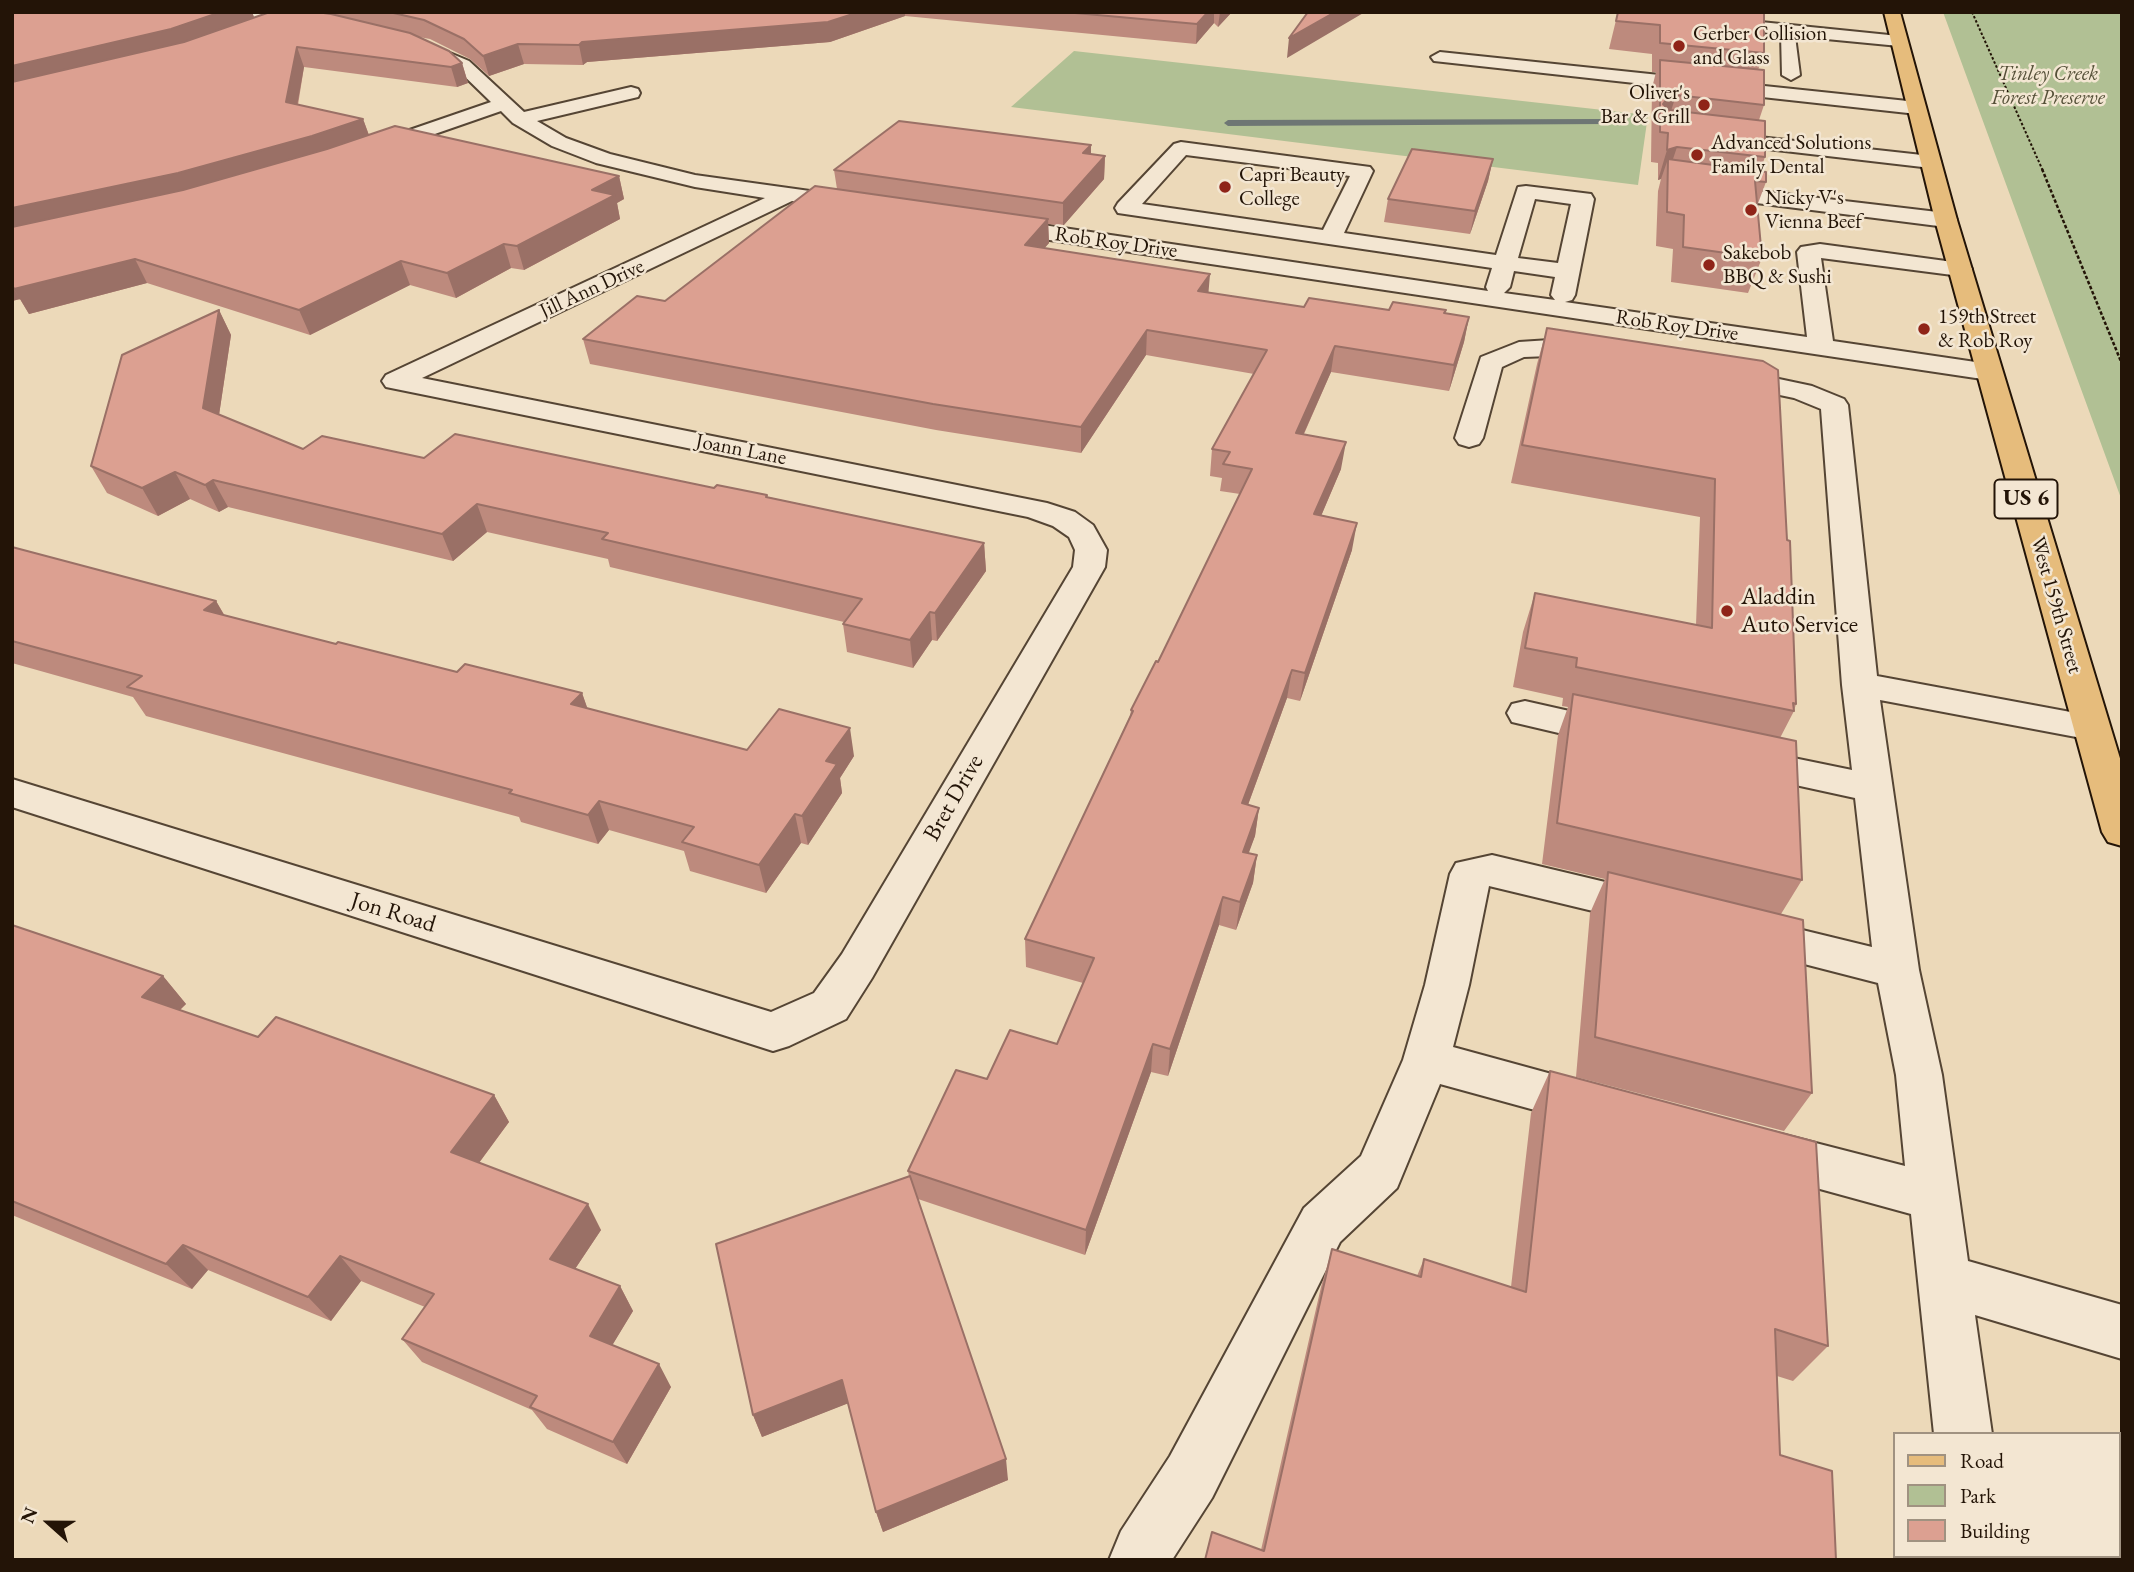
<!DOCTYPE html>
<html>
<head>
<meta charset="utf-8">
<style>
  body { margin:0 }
  #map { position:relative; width:2134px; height:1572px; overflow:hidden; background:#ecd9b9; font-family:"EB Garamond",serif }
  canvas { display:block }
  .frame { position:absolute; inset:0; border:14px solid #231407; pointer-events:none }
  .legend { position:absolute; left:1893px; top:1432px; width:228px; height:126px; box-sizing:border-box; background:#f3e6d2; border:2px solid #a09281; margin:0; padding:9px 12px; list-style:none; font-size:21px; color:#231407 }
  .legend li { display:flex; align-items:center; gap:14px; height:35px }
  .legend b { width:35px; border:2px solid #a09281 }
  .north { position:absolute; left:14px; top:1488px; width:70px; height:70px; -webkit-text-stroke:5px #f3e6d2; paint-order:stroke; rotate:291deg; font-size:19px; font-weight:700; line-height:28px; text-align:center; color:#231407 }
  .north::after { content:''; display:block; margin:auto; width:24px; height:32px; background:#231407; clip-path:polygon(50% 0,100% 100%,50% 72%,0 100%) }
</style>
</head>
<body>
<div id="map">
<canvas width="2134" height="1572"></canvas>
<div class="frame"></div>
<ul class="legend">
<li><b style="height:9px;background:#e6bc7c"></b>Road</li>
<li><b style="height:19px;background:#b1c094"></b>Park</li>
<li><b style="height:19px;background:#dca091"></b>Building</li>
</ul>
<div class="north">N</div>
</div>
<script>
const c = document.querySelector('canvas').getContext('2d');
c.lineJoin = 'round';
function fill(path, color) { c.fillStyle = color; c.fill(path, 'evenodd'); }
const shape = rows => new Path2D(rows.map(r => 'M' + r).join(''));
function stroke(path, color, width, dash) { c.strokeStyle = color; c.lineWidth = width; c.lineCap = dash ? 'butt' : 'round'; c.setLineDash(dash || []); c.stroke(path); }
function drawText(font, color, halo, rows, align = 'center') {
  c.font = font + ' "EB Garamond",serif'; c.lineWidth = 5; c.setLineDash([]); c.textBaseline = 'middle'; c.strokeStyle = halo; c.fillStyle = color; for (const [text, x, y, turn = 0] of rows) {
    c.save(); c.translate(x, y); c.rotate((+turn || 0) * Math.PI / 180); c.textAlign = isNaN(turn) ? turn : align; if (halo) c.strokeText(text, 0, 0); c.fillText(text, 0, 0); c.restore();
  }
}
fill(shape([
  [1943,12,2122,12,2122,501],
  [1074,51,1648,115,1638,185,1011,107]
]), '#b1c094');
fill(shape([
  [1604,119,1607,120,1607,124,1228,126,1224,123,1228,120,1604,119]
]), '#6e7674');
const minor = shape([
  [229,12,279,12,311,16,319,21,311,26,237,17,229,12],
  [1674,12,1725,12,1751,21,1899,36,1907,41,1899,46,1795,36,1800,75,1791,80,1782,75,1781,34,1749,31,1721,22,1676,15,1674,12],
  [414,38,469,61,524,112,631,87,638,89,640,93,638,97,537,121,566,138,610,154,695,175,853,197,861,199,864,204,861,209,853,211,792,201,422,378,1047,503,1075,512,1093,525,1107,550,1105,567,872,978,846,1019,789,1046,773,1051,12,807,12,779,771,1012,814,993,842,954,1073,567,1075,550,1069,537,1053,526,1028,517,386,387,382,381,386,375,765,198,695,187,596,163,552,146,513,123,501,111,380,153,366,153,363,149,366,145,491,102,457,69,408,47,405,43,408,39,414,38],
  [1440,52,1917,102,1926,108,1917,114,1434,61,1431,57,1440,52],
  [1714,132,1931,156,1938,158,1941,162,1938,166,1931,168,1707,142,1704,138,1707,134,1714,132],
  [1181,142,1370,167,1373,171,1344,233,1496,255,1518,187,1526,186,1591,194,1594,199,1575,295,1572,300,1565,302,1807,337,1797,252,1801,247,1820,244,1968,264,1972,269,1968,274,1960,276,1821,258,1833,341,1989,364,1998,366,2002,372,1998,378,1989,380,996,232,988,230,985,225,988,220,996,218,1488,291,1486,287,1492,268,1118,213,1115,208,1118,203,1174,144,1181,142],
  [1186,155,1350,176,1323,230,1142,204,1186,155],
  [1535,199,1571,204,1558,263,1518,258,1535,199],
  [1514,271,1555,277,1551,295,1555,300,1504,293,1510,287,1514,271],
  [1709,185,1946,213,1954,215,1957,220,1954,225,1946,227,1701,196,1698,191,1701,186,1709,185],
  [1550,340,1604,349,1608,355,1604,361,1595,363,1550,356,1524,357,1502,367,1483,438,1479,444,1469,447,1459,444,1455,438,1481,357,1519,342,1550,340],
  [1727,368,1812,386,1844,399,1848,405,1877,676,2092,716,2105,719,2110,728,2105,737,2092,740,1880,700,1919,970,1942,1075,1968,1261,2122,1305,2122,1359,1975,1315,1992,1434,1934,1434,1911,1214,1769,1175,1752,1169,1744,1153,1752,1137,1769,1131,1905,1166,1896,1075,1878,983,1738,947,1732,935,1738,923,1753,918,1872,947,1855,798,1745,774,1732,770,1726,761,1732,752,1745,748,1852,770,1842,685,1821,409,1794,398,1718,382,1714,376,1718,370,1727,368],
  [1525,701,1627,724,1632,733,1627,742,1614,746,1512,722,1507,713,1512,704,1525,701],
  [1492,855,1647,892,1662,897,1668,908,1662,919,1647,924,1489,886,1469,985,1453,1047,1610,1090,1617,1105,1610,1120,1593,1126,1440,1084,1397,1188,1340,1242,1212,1498,1172,1560,1109,1560,1121,1531,1170,1456,1304,1208,1361,1156,1403,1060,1425,985,1450,874,1456,863,1492,855],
  [1948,1556,2008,1556,2009,1560,1949,1560,1948,1556]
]);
const major = shape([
  [1884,12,1900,12,1957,220,2122,765,2122,846,2108,842,2102,832,1935,220,1884,12]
]);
stroke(minor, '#554534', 4);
stroke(major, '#231407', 4);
stroke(shape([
  [1972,12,2043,171]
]), '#231407', 2, [2.5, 2]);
stroke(shape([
  [2042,169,2122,364]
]), '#231407', 2.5, [3.5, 2]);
fill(minor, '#f3e6d2');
fill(major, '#e6bc7c');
fill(shape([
  [12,12,252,12,254,18,270,12,1232,12,1218,27,1214,23,1196,44,905,16,830,42,587,62,583,65,524,64,489,76,470,59,430,39,419,37,462,63,468,83,457,87,304,67,298,105,363,119,369,135,619,176,624,199,617,203,620,219,524,270,511,268,456,298,410,285,310,335,147,283,29,314,20,299,12,301],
  [1618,12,1764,53,1758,70,1764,105,1759,120,1765,157,1760,171,1766,182,1757,206,1762,258,1748,293,1671,282,1673,249,1656,246,1658,191,1661,179,1658,180,1658,163,1651,162,1652,88,1656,72,1652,72,1652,54,1609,49],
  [1091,145,1091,154,1105,156,1104,179,1063,226,1048,224,1049,243,1044,248,1209,293,1304,307,1389,310,1445,313,1469,317,1464,342,1449,391,1331,372,1304,434,1341,469,1321,516,1352,550,1300,701,1287,698,1248,805,1259,808,1255,836,1248,853,1257,855,1253,883,1236,930,1219,925,1168,1076,1151,1072,1085,1255,918,1199,1008,1480,883,1532,876,1512,848,1403,762,1437,753,1415,909,1177,908,1171,987,1079,1057,1044,1083,983,1026,967,1025,939,1130,716,1131,710,1158,662,1240,494,1220,491,1222,478,1210,476,1212,449,1254,374,1146,355,1081,453,936,430,590,364,583,339,665,301,837,189,834,170],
  [1493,159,1488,181,1470,234,1384,222,1388,199],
  [219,310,231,335,219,415,303,449,424,458,714,488,767,495,768,497,984,543,986,571,937,641,932,640,913,668,847,652,843,624,844,622,610,567,608,559,487,532,453,561,228,507,219,512,190,499,158,516,107,493,91,466],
  [1547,328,1787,540,1796,704,1794,711,1780,738,1802,880,1781,914,1812,1093,1784,1131,1576,1077,1590,913,1605,879,1542,864,1558,735,1568,707,1562,706,1563,698,1513,687,1523,632,1535,593,1696,625,1700,517,1511,483,1537,364],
  [12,547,216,601,225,616,336,644,457,672,582,693,587,708,747,750,854,756,840,778,842,793,808,845,801,843,766,893,690,871,684,851,609,830,598,844,521,822,519,817,146,716,133,697,12,663],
  [12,925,163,976,186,1004,180,1010,258,1037,494,1095,509,1122,479,1163,601,1230,575,1269,620,1286,633,1311,612,1345,671,1387,627,1464,547,1429,532,1410,422,1362,402,1339,425,1307,361,1281,331,1321,208,1270,192,1289,12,1215],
  [1550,1071,1828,1346,1793,1381,1777,1376,1780,1455,1836,1560,1205,1560,1261,1550,1321,1287,1332,1249,1417,1276,1424,1259,1511,1287,1531,1113]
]), '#bd8a7d');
fill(shape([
  [221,12,252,12,256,22,12,89,12,66],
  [859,12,905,12,905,16,830,42,587,62,583,65,579,45,582,42],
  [1208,12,1214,12,1214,23,1196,44,1197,24],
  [1220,12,1232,12,1218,27],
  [1335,12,1365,12,1287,58,1289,38],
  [518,44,524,64,489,76,483,56],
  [297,47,304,67,294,123,286,102],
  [462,63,468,83,457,87,451,67],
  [1676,95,1667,124,1663,104,1668,97],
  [363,119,371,141,188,195,12,234,12,208],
  [1091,145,1091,168,1083,153],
  [1677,147,1667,177,1668,159,1661,179,1658,180,1667,150],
  [1105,156,1104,179,1063,226,1063,203],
  [1493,159,1488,181,1470,234,1475,211],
  [619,176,624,199,617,203,620,219,524,270,517,246,592,190],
  [1048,219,1049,243,1026,270,1025,245],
  [504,244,511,268,456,298,447,273],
  [135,259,147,283,29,314,14,289],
  [401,261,410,285,310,335,299,310],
  [1210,274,1208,298,1198,291],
  [12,286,20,299,12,301],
  [219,310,231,335,216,435,203,408],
  [1469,317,1464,342,1449,391,1454,365],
  [1147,330,1146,355,1081,453,1081,427],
  [1335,346,1331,372,1292,460,1296,433],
  [1346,442,1341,469,1310,542,1314,514],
  [175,472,190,499,158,516,142,488],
  [213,480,228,507,219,512,205,485],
  [477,504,487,532,453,561,442,534],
  [1357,523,1352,550,1300,701,1305,673],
  [984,543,986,571,937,641,935,613],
  [216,601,232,629,204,610],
  [930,612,932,640,913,668,910,640],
  [1292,670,1287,698,1238,832,1242,803],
  [582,693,592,721,571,704],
  [850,728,854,756,840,778,842,793,808,845,802,816,826,761],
  [599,801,609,830,598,844,588,815],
  [1259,808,1255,836,1239,880,1243,852],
  [795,814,801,843,766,893,759,865],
  [1257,855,1253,883,1236,930,1240,902],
  [1223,897,1219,925,1168,1076,1170,1049],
  [163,976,186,1004,165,1024,142,997],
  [1153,1044,1151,1072,1085,1255,1086,1230],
  [494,1095,509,1122,467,1179,451,1152],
  [588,1204,601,1230,565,1284,550,1259],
  [183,1245,208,1270,192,1289,166,1264],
  [340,1256,361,1281,331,1321,308,1297],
  [620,1286,633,1311,604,1359,590,1336],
  [659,1364,671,1387,627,1464,613,1442],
  [842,1380,849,1403,762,1437,753,1415],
  [1006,1459,1008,1480,883,1532,876,1512]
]), '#9a7066');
const building = shape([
  [12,12,221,12,171,29,12,66,12,12],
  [270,12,316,12,331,14,410,33,449,51,462,63,451,67,297,47,286,102,363,119,312,136,178,173,12,208,12,82,184,42,270,12],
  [389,12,859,12,828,22,582,42,579,45,518,44,483,56,464,39,424,20,389,12],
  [1064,12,1208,12,1197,24,1064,12],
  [1308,12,1335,12,1289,38,1308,12],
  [1618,12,1764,12,1764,53,1660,43,1660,25,1616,21,1618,12],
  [1660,60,1764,70,1764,105,1676,95,1668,97,1663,104,1669,110,1765,121,1765,157,1677,147,1667,150,1668,133,1660,132,1660,60],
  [899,121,1091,145,1083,153,1105,156,1063,203,834,170,899,121],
  [395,126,619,176,592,190,615,195,517,246,504,244,447,273,401,261,299,310,135,259,14,289,12,285,12,227,183,190,327,149,395,126],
  [1412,149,1493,159,1475,211,1388,199,1412,149],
  [1668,159,1766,172,1766,182,1755,181,1762,258,1683,247,1684,215,1667,212,1668,159],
  [815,186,1048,219,1025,245,1210,274,1198,291,1304,307,1309,298,1389,310,1393,302,1446,310,1444,313,1469,317,1454,365,1335,346,1296,433,1346,442,1314,514,1357,523,1305,673,1292,670,1242,803,1259,808,1243,852,1257,855,1240,902,1223,897,1170,1049,1153,1044,1086,1230,908,1171,956,1070,987,1079,1010,1030,1057,1044,1094,958,1025,939,1133,711,1131,710,1156,661,1158,662,1252,469,1223,464,1230,452,1212,449,1267,350,1147,330,1081,427,933,404,583,339,637,296,665,301,815,186],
  [219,310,203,408,303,449,322,436,424,458,455,434,714,488,717,485,767,495,766,497,984,543,935,613,930,612,910,640,843,624,862,599,602,539,608,533,477,504,442,534,213,480,205,485,175,472,142,488,91,466,122,355,219,310],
  [1547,328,1763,361,1778,370,1787,540,1790,541,1796,704,1793,703,1794,711,1576,667,1577,658,1525,648,1535,593,1712,628,1715,479,1522,445,1547,328],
  [12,547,216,601,204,610,336,644,338,642,457,672,465,664,582,693,571,704,747,750,779,709,850,728,826,761,837,764,802,816,795,814,759,865,682,842,694,827,599,801,588,815,509,793,512,790,127,687,142,676,12,641,12,547],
  [1573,694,1796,741,1802,880,1557,823,1573,694],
  [1608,872,1803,920,1812,1093,1595,1037,1608,872],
  [12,925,163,976,142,997,258,1037,276,1017,494,1095,451,1152,588,1204,550,1259,620,1286,590,1336,659,1364,613,1442,530,1407,537,1396,402,1339,434,1294,340,1256,308,1297,183,1245,166,1264,12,1201,12,925],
  [1550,1071,1816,1142,1828,1346,1775,1329,1780,1455,1832,1471,1836,1560,1205,1560,1212,1532,1264,1551,1332,1249,1421,1277,1424,1259,1526,1292,1550,1071],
  [910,1176,1006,1459,876,1512,842,1380,753,1415,716,1244,910,1176]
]);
fill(building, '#dca091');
stroke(building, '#9a7066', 2);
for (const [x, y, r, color] of [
  [1679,46,7,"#8f2418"],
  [1704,105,7,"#8f2418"],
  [1697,155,7,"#8f2418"],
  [1225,187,7,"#8f2418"],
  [1751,210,7,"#8f2418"],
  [1709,265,7,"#8f2418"],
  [1924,329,7,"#8f2418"],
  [1727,611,7,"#8f2418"]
]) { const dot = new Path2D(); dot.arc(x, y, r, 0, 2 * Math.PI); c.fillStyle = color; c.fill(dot); stroke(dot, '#f3e6d2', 2.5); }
drawText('21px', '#231407', '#f3e6d2', [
  ["Gerber Collision",1693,34],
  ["and Glass",1693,58],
  ["Oliver's",1690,93,"right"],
  ["Bar & Grill",1690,117,"right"],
  ["Advanced Solutions",1711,143],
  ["Family Dental",1711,167],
  ["Capri Beauty",1239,175],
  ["College",1239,199],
  ["Nicky V's",1765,198],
  ["Vienna Beef",1765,222],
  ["Sakebob",1723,253],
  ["BBQ & Sushi",1723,277],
  ["159th Street",1938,317],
  ["& Rob Roy",1938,341]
], 'left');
drawText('italic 21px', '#555038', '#f3e6d2', [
  ["Tinley Creek",2048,74],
  ["Forest Preserve",2048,98]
]);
drawText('21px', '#231407', '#f3e6d2', [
  ["Rob Roy Drive",1116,243,8],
  ["Jill Ann Drive",592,289,-25],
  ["Rob Roy Drive",1677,326,8],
  ["Joann Lane",741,450,11],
  ["West 159th Street",2056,605,74]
]);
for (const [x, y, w] of [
  [2026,499,63]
]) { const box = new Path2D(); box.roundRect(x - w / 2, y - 19.5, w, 39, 5); c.fillStyle = '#f3e6d2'; c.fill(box); stroke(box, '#231407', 2); }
drawText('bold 23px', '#231407', null, [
  ["US 6",2026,499]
]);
drawText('24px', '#231407', '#f3e6d2', [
  ["Aladdin",1741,597],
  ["Auto Service",1741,625]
], 'left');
drawText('24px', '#231407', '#f3e6d2', [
  ["Bret Drive",954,798,-60],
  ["Jon Road",393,913,17]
]);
</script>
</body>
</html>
